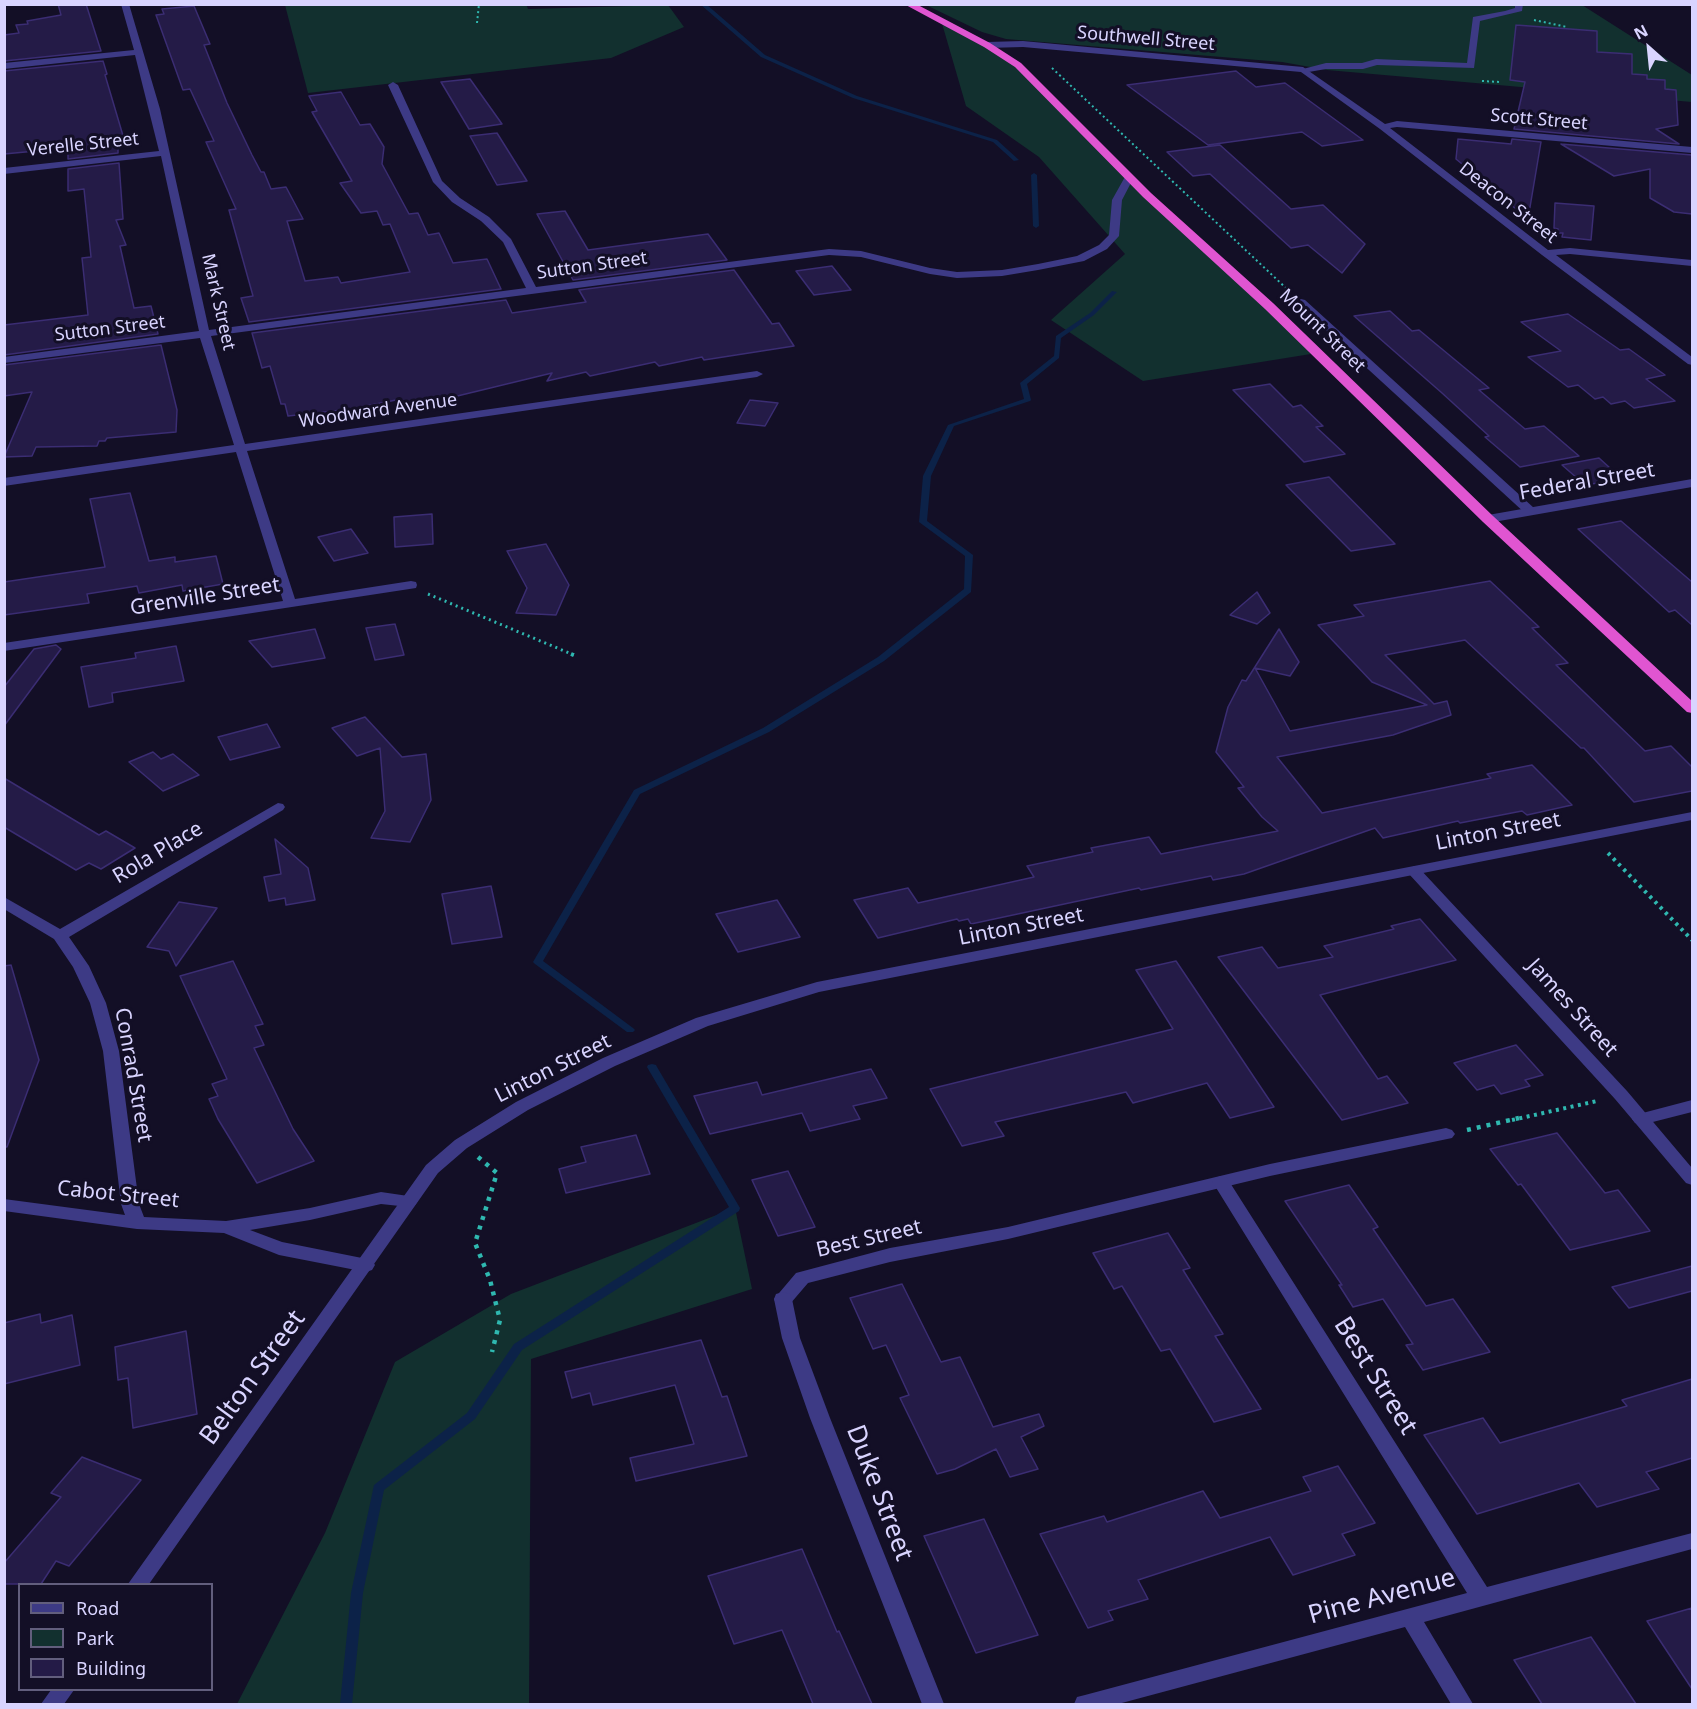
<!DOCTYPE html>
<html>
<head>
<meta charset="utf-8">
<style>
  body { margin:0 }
  #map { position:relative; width:1697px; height:1709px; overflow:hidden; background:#130f26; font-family:"Noto Sans",sans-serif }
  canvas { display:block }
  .frame { position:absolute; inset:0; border:6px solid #d9d4ff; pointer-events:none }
  .legend { position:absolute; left:18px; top:1583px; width:195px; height:108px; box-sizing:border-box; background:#130f26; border:2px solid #625e7d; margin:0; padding:8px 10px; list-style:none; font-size:18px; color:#d9d4ff }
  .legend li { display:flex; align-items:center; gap:12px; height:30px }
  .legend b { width:30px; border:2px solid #625e7d }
  .north { position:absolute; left:1619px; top:18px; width:60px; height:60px; -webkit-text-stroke:4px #130f26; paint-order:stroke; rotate:333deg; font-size:16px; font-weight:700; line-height:24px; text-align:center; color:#d9d4ff }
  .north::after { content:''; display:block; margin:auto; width:21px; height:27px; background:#d9d4ff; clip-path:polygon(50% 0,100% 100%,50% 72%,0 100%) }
</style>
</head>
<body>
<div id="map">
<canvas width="1697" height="1709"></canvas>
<div class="frame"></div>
<ul class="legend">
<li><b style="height:8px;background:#3d3a85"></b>Road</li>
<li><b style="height:16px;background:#12302f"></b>Park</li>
<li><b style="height:16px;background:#241b47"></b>Building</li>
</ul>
<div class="north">N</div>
</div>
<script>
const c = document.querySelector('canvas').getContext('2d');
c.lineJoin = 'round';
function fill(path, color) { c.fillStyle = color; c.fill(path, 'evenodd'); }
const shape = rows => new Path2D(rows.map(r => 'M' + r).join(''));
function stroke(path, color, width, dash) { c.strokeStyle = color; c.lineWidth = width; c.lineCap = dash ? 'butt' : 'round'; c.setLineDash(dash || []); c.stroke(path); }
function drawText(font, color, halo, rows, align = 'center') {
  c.font = font + ' "Noto Sans",sans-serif'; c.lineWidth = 6; c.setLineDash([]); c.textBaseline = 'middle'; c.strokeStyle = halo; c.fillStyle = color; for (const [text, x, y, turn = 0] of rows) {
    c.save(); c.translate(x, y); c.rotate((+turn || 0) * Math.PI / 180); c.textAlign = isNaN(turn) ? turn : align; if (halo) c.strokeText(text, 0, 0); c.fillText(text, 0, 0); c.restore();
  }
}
fill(shape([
  [526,4,528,9,668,5,684,27,611,58,308,93,285,5],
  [926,5,1582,5,1692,75,1692,102,1327,70,1282,62,1006,39,982,32],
  [941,20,1018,65,1129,177,1317,353,1143,381,1051,320,1125,254,1039,157,966,106],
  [735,1208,752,1289,531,1359,529,1704,237,1704,325,1533,395,1362,511,1294]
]), '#12302f');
fill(shape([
  [700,4,706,4,765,55,857,96,997,140,1019,160,1014,161,993,142,853,98,761,57,700,4],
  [1034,173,1037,175,1039,226,1036,228,1033,226,1031,175,1034,173],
  [1112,291,1117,292,1094,315,1061,338,1059,358,1027,384,1031,400,1030,401,954,426,931,476,927,521,973,555,971,592,884,661,769,732,640,794,543,961,633,1028,635,1030,633,1032,627,1032,535,964,533,962,634,790,763,728,878,657,964,589,965,556,919,522,923,476,948,425,1024,399,1020,383,1054,356,1056,336,1090,313,1112,291],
  [652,1064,656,1065,657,1067,740,1208,739,1211,522,1350,475,1419,384,1490,363,1593,352,1704,340,1704,351,1593,374,1485,467,1413,514,1344,729,1207,647,1067,648,1065,652,1064]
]), '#0c2248');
const building = shape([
  [58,4,86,4,101,51,4,61,4,35,19,33,16,25,28,24,27,21,61,15,58,4],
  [194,6,210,44,204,45,227,103,252,155,261,172,264,172,271,189,286,187,303,219,287,221,305,281,338,277,341,283,410,272,390,224,383,225,377,211,361,213,340,183,352,181,312,112,317,111,309,96,341,92,360,125,370,124,384,147,382,164,409,214,418,213,428,235,439,233,453,263,487,259,501,289,249,322,241,298,253,296,229,210,236,209,206,142,214,141,190,89,183,90,156,15,164,14,162,9,194,6],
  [1516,25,1597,31,1597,52,1632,54,1632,74,1647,75,1647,79,1665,80,1665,89,1676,90,1678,125,1656,129,1679,144,1514,129,1525,82,1510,80,1516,25],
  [103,61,107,74,105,75,124,139,118,140,118,153,68,159,68,148,4,154,4,71,103,61],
  [1236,71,1256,87,1285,83,1363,140,1322,146,1302,132,1208,145,1127,85,1236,71],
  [470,79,502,124,469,129,441,82,470,79],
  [497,133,527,181,497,185,470,136,497,133],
  [1458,139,1511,144,1512,139,1541,142,1528,219,1456,159,1458,139],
  [1561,144,1692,155,1692,214,1674,212,1650,198,1650,169,1614,176,1561,144],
  [1220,145,1291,209,1323,205,1365,244,1342,273,1308,245,1291,248,1210,174,1193,176,1167,152,1220,145],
  [119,163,123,219,116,220,126,245,120,246,134,308,151,306,158,334,4,355,4,325,88,315,82,258,91,257,84,189,68,191,68,169,119,163],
  [1555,203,1594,206,1591,240,1562,237,1563,233,1557,233,1558,229,1554,228,1555,203],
  [565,211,588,250,708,234,727,260,573,280,537,214,565,211],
  [832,266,851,290,814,295,796,271,832,266],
  [734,270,772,324,779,323,794,346,704,360,702,357,659,366,655,362,590,376,586,372,547,381,552,373,408,408,401,399,351,409,288,416,285,404,281,404,270,366,262,368,252,333,506,300,512,313,586,302,579,290,734,270],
  [1390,311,1412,331,1419,330,1489,388,1479,390,1525,429,1544,426,1579,456,1520,467,1485,437,1489,436,1442,393,1354,316,1390,311],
  [1568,314,1620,350,1629,349,1665,375,1646,379,1675,401,1634,408,1625,401,1611,404,1603,397,1595,399,1578,385,1568,387,1528,357,1561,351,1521,322,1568,314],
  [161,345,177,410,176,432,107,438,105,441,99,441,97,446,36,447,32,456,4,457,32,392,4,396,4,365,161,345],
  [1270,384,1293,407,1301,405,1323,426,1316,427,1345,454,1304,462,1233,390,1270,384],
  [750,400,778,403,765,426,737,423,750,400],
  [1599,458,1622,479,1585,485,1562,465,1599,458],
  [1329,477,1395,544,1351,551,1286,485,1329,477],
  [130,493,149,561,175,557,175,562,216,556,223,584,183,591,182,585,139,593,137,586,87,594,89,603,4,615,4,582,105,567,90,499,130,493],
  [432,514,433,544,395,547,394,517,432,514],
  [1621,521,1692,582,1692,625,1675,610,1669,612,1578,529,1621,521],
  [351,529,368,553,334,561,318,537,351,529],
  [546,544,569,585,556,615,516,613,527,588,507,551,546,544],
  [1490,581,1539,627,1532,628,1568,663,1556,665,1645,751,1671,746,1692,767,1692,791,1634,802,1584,748,1581,748,1465,640,1385,655,1434,704,1447,701,1451,715,1393,735,1277,757,1322,813,1491,778,1487,774,1532,765,1572,805,1527,815,1522,811,1460,823,1458,821,1383,838,1375,828,1244,874,1213,880,1211,876,1141,890,1139,888,971,924,968,919,959,921,957,919,878,938,854,900,908,888,918,903,1034,877,1027,866,1093,852,1091,848,1149,837,1161,854,1278,831,1262,817,1238,788,1244,787,1216,752,1228,707,1242,680,1246,681,1279,629,1299,662,1290,676,1255,668,1290,731,1427,705,1372,682,1318,625,1364,616,1354,605,1490,581],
  [1257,592,1270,613,1257,624,1230,615,1257,592],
  [395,624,404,655,375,660,366,628,395,624],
  [315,629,325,658,272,667,249,641,315,629],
  [56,645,61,649,4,726,4,687,34,649,56,645],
  [176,646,184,681,112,693,113,702,89,707,81,667,136,658,135,653,176,646],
  [365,717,402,757,426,754,431,800,410,842,371,838,385,811,380,748,357,756,332,728,365,717],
  [267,724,280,747,230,760,218,737,267,724],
  [153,752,161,759,173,754,199,775,163,791,129,762,153,752],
  [4,778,99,835,106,831,135,848,101,869,89,863,76,870,4,827,4,778],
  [275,839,308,868,315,900,286,905,285,898,269,901,264,877,281,874,275,839],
  [491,886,502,937,452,944,442,894,491,886],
  [777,900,800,937,738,952,716,914,777,900],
  [179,902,217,908,176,966,169,951,147,947,179,902],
  [1420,919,1456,960,1320,995,1378,1079,1387,1076,1408,1103,1342,1120,1218,957,1262,947,1278,968,1333,957,1324,946,1394,929,1391,926,1420,919],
  [233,961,263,1024,255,1026,264,1045,254,1048,293,1129,314,1161,257,1183,218,1119,209,1099,218,1096,212,1084,227,1079,180,976,233,961],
  [1176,961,1274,1107,1230,1118,1207,1083,1133,1103,1126,1092,995,1122,1004,1136,962,1146,930,1089,1173,1029,1136,970,1176,961],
  [11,965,39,1060,7,1147,4,1147,4,966,11,965],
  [1516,1045,1543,1075,1525,1080,1530,1086,1501,1094,1494,1085,1477,1090,1454,1063,1516,1045],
  [871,1069,887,1098,853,1106,860,1119,810,1131,802,1113,710,1134,694,1096,757,1082,762,1095,871,1069],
  [1557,1133,1605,1193,1618,1190,1650,1231,1570,1250,1521,1184,1518,1185,1490,1149,1557,1133],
  [636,1135,650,1174,566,1193,559,1169,586,1162,581,1147,636,1135],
  [788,1171,815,1227,778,1236,752,1180,788,1171],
  [1349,1185,1378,1227,1373,1229,1426,1306,1453,1299,1490,1352,1423,1370,1406,1345,1413,1344,1383,1299,1353,1307,1339,1285,1342,1285,1285,1201,1349,1185],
  [1168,1233,1190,1268,1183,1270,1223,1334,1215,1336,1261,1409,1214,1422,1170,1349,1161,1351,1122,1286,1114,1289,1093,1253,1168,1233],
  [1692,1266,1692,1291,1629,1308,1612,1287,1692,1266],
  [902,1284,941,1362,960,1357,993,1427,1039,1414,1044,1426,1021,1437,1038,1469,1010,1477,996,1449,955,1469,937,1474,900,1398,909,1395,886,1345,873,1349,850,1298,902,1284],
  [40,1314,41,1323,72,1315,80,1365,4,1384,4,1323,40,1314],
  [186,1331,197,1414,133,1428,128,1378,118,1380,115,1347,186,1331],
  [701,1340,722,1397,727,1396,747,1456,636,1481,630,1458,694,1444,675,1385,593,1405,590,1393,572,1398,565,1372,701,1340],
  [1692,1379,1692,1458,1646,1472,1659,1489,1597,1507,1579,1483,1477,1514,1424,1435,1483,1418,1500,1443,1627,1406,1622,1400,1692,1379],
  [82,1457,141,1480,69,1566,56,1561,41,1584,4,1584,4,1563,61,1497,51,1493,82,1457],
  [1338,1466,1375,1523,1342,1534,1355,1555,1293,1575,1270,1537,1138,1580,1148,1599,1108,1611,1113,1620,1088,1628,1040,1534,1104,1516,1107,1522,1203,1491,1220,1518,1311,1491,1303,1477,1338,1466],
  [984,1519,1038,1635,976,1653,924,1536,984,1519],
  [802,1549,837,1632,839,1631,872,1704,813,1704,782,1630,734,1644,708,1576,802,1549],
  [1692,1608,1692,1689,1647,1621,1692,1608],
  [1591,1637,1636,1704,1542,1704,1514,1660,1591,1637]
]);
fill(building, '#241b47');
stroke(building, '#3b2d73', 1.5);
stroke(shape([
  [1534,20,1567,27],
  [477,23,479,4],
  [1052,68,1287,289],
  [1482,81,1500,82]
]), '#2fb8b0', 2, [2, 3]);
stroke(shape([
  [428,594,574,655]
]), '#2fb8b0', 3, [2, 4]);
stroke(shape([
  [571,654,576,656],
  [1608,853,1692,940],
  [1512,1120,1597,1101]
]), '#2fb8b0', 4, [3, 4.5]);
stroke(shape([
  [1467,1130,1519,1118],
  [478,1157,497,1173,475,1243,490,1280,500,1320,492,1352]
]), '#2fb8b0', 4.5, [4, 6]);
fill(shape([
  [1515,4,1523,4,1522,11,1480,21,1474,68,1377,65,1363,69,1326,69,1303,73,1299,70,1326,63,1362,63,1376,59,1467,63,1473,17,1505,11,1515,8,1515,4],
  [1301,299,1305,300,1534,508,1536,511,1534,514,1526,514,1297,304,1296,302,1301,299],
  [1692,1100,1692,1112,1641,1125,1635,1123,1632,1119,1635,1115,1692,1100],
  [1446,1128,1452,1130,1455,1134,1452,1138,1270,1176,1008,1239,890,1262,808,1283,790,1304,783,1306,776,1304,774,1299,796,1273,890,1248,1008,1227,1270,1164,1446,1128]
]), '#3d3a85');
fill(shape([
  [121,4,129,4,160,109,209,330,526,288,503,242,481,221,452,202,433,182,388,85,393,82,398,85,442,181,460,198,489,217,511,239,536,287,829,249,861,251,930,268,957,272,1002,270,1038,264,1077,256,1099,245,1109,235,1112,200,1126,175,1134,177,1122,200,1119,236,1107,249,1084,261,1038,270,1002,276,957,278,930,274,861,257,829,255,211,336,245,444,757,371,763,374,757,377,247,451,295,599,411,581,416,582,417,585,416,588,4,651,4,643,283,601,236,452,4,486,4,478,234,445,200,338,4,363,4,357,199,331,161,156,4,174,4,168,159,151,135,55,4,69,4,63,134,50,121,4],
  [1023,41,1303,67,1385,124,1397,121,1692,147,1692,153,1397,127,1390,128,1548,250,1570,248,1692,260,1692,266,1570,254,1556,255,1692,357,1692,365,1688,364,1542,255,1380,129,1301,72,1023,47,987,48,983,45,987,42,1023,41],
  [1692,479,1692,487,1488,523,1482,519,1488,515,1692,479],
  [278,803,283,804,285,807,283,810,69,937,89,966,106,1003,119,1051,139,1204,144,1217,226,1221,310,1208,381,1192,415,1197,418,1201,415,1205,409,1207,381,1204,310,1220,250,1230,282,1242,372,1260,375,1265,372,1270,366,1272,279,1255,224,1233,137,1229,4,1211,4,1199,125,1215,121,1204,103,1051,90,1003,73,967,54,939,4,909,4,897,60,929,278,803],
  [1414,866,1419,868,1627,1091,1692,1168,1692,1185,1686,1183,1615,1099,1409,874,1406,871,1414,866],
  [1221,1176,1227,1178,1487,1587,1692,1533,1692,1549,1424,1622,1473,1704,1451,1704,1405,1627,1118,1704,1074,1704,1077,1697,1085,1695,1467,1593,1215,1186,1212,1182,1215,1178,1221,1176],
  [783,1292,790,1294,792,1299,800,1338,830,1418,944,1704,922,1704,810,1418,782,1338,774,1299,776,1294,783,1292]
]), '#3d3a85');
fill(shape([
  [1692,812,1692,820,819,992,708,1026,615,1066,528,1110,467,1148,438,1173,149,1584,128,1584,426,1165,455,1140,516,1102,603,1058,696,1018,817,982,1692,812],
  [51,1690,74,1690,64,1704,41,1704,51,1690]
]), '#3d3a85');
fill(shape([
  [904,4,916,4,990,43,1021,63,1151,193,1273,303,1493,516,1692,701,1692,713,1687,712,1483,522,1265,309,1143,197,1015,67,984,47,904,4]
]), '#e055d1');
drawText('18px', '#d9d4ff', '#130f26', [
  ["Southwell Street",1146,39,5],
  ["Scott Street",1539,120,5],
  ["Verelle Street",83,145,-6],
  ["Deacon Street",1508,203,38],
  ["Sutton Street",592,266,-8],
  ["Mark Street",218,302,77],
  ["Sutton Street",110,329,-7],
  ["Mount Street",1322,331,44],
  ["Woodward Avenue",378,411,-8]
]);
drawText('21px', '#d9d4ff', '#130f26', [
  ["Federal Street",1587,482,-10],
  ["Grenville Street",205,597,-9],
  ["Linton Street",1498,832,-11],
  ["Rola Place",158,853,-31],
  ["Linton Street",1021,927,-11],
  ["James Street",1572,1008,48],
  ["Linton Street",553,1069,-27],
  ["Conrad Street",133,1075,80],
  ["Cabot Street",118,1195,6],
  ["Best Street",869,1239,-13]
]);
drawText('26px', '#d9d4ff', '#130f26', [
  ["Best Street",1375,1376,58],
  ["Belton Street",253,1378,-54],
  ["Duke Street",879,1493,69],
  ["Pine Avenue",1382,1597,-15]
]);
</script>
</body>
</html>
